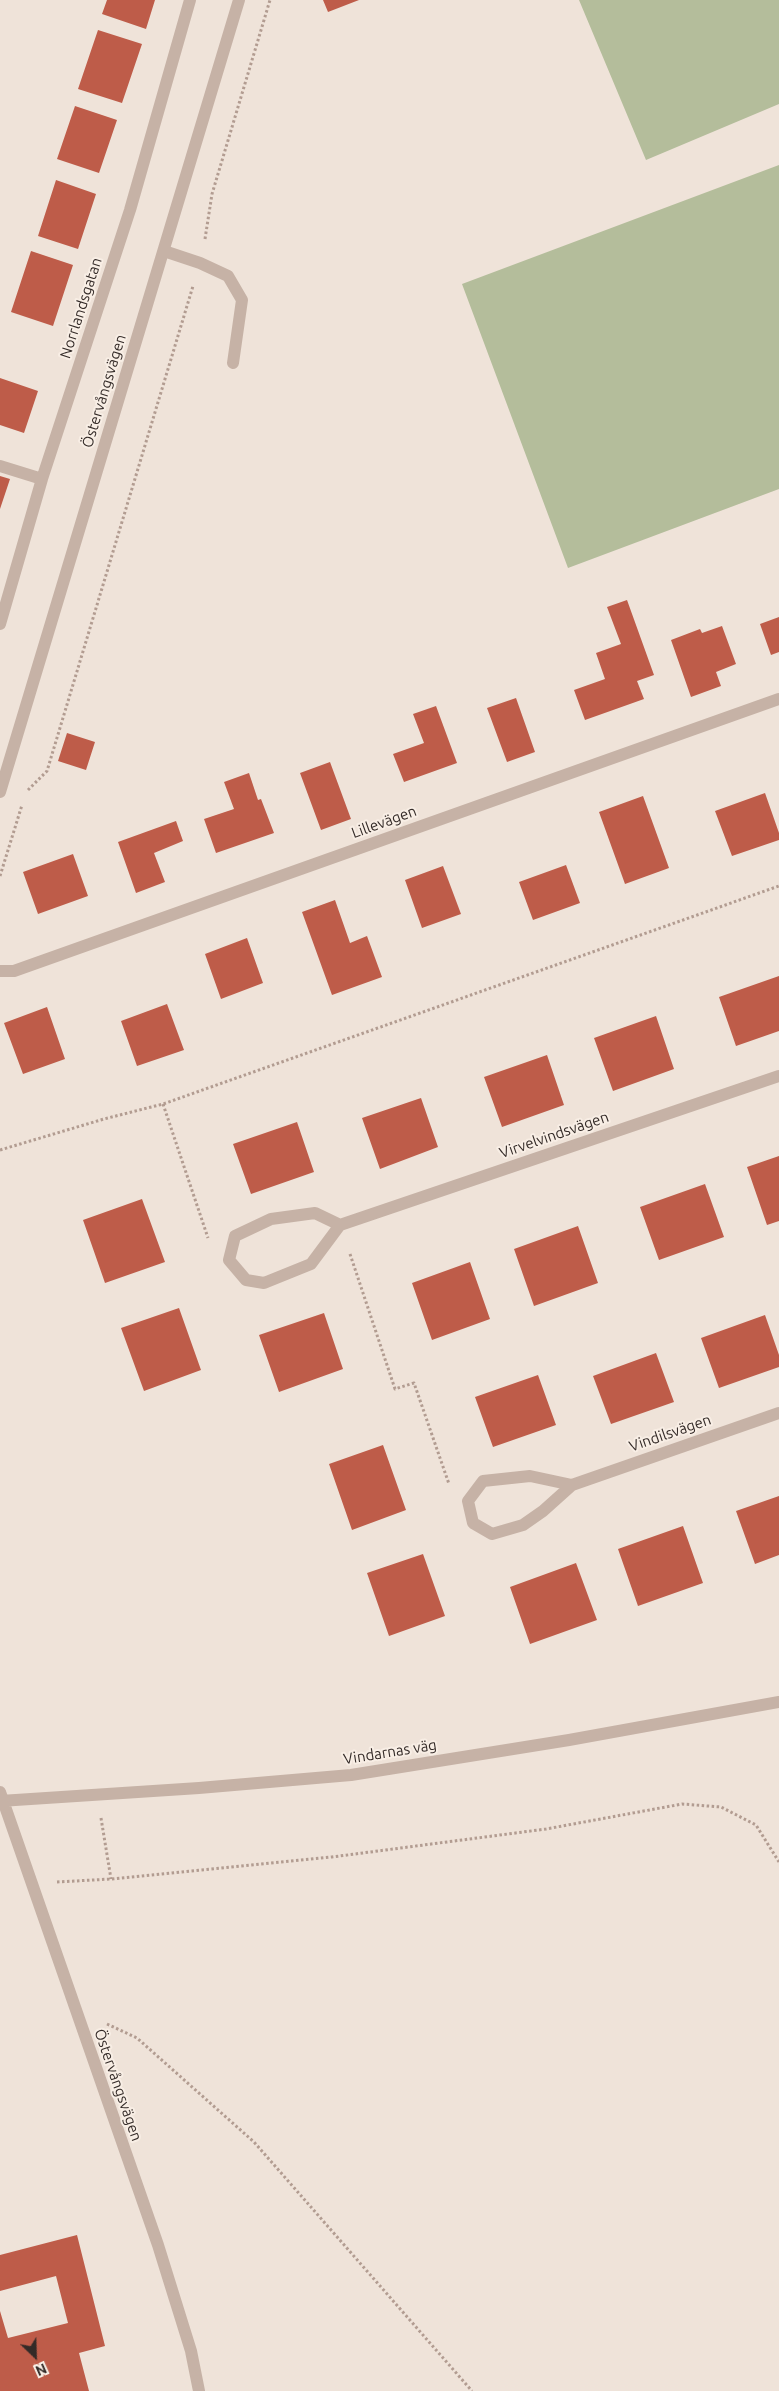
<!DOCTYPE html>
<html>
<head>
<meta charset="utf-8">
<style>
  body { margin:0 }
  #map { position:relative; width:779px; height:2391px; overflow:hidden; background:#efe3d9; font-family:Ubuntu,sans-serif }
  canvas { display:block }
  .north { position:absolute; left:10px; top:2331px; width:50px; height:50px; -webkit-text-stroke:4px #f8eee5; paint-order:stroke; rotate:156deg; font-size:14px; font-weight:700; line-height:20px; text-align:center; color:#332a27 }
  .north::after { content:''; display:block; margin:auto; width:18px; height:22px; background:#332a27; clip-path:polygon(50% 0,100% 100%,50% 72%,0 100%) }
</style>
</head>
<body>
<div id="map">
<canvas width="779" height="2391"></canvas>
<div class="north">N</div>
</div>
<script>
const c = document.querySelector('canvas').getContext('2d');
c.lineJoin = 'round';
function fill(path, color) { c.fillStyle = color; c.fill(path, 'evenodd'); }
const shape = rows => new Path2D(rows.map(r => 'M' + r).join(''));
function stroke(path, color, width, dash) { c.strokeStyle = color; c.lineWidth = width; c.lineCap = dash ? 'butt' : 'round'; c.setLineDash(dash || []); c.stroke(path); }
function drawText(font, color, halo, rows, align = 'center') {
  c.font = font + ' Ubuntu,sans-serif'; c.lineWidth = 4; c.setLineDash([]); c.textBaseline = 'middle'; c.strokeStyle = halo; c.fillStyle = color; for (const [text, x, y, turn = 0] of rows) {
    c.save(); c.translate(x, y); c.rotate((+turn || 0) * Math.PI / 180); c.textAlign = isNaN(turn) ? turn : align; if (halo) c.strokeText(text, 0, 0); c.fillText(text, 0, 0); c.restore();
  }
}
fill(shape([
  [579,0,779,0,779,104,646,160],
  [779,165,779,489,568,568,462,284]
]), '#b4bd9b');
fill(shape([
  [107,0,155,0,146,29,102,14],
  [323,0,359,0,328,12],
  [98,30,142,44,122,103,78,89],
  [75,106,117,120,99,173,57,159],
  [56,180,96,194,78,249,38,236],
  [31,251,73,265,53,326,11,312],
  [0,378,38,391,24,433,0,425],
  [0,476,10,479,0,509],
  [627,600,654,675,637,681,644,699,585,720,574,690,605,679,596,653,621,644,607,607],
  [779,617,779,652,771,655,760,624],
  [722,626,736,664,716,672,721,686,691,697,671,640,700,629,702,633],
  [516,698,535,752,507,762,487,708],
  [436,706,457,763,404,782,393,754,424,743,413,714],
  [67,733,95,742,86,770,58,761],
  [330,762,351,819,321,830,300,773],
  [249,773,258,800,261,799,274,833,216,853,204,819,234,809,224,782],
  [765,793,779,833,779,840,732,856,715,811],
  [643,796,669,868,625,884,599,812],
  [176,821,183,841,154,853,165,882,136,893,118,842],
  [73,854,88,896,38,914,23,872],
  [566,865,580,903,533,920,519,882],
  [443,866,461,914,422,928,405,880],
  [335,900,350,943,367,936,382,977,332,995,302,912],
  [247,938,263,983,221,999,205,954],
  [779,976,779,1031,736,1046,719,997],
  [167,1004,184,1050,137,1066,121,1021],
  [47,1007,65,1059,23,1074,4,1023],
  [656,1016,674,1069,613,1091,594,1038],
  [547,1055,564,1105,502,1127,484,1077],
  [421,1098,438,1147,380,1169,362,1118],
  [297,1122,314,1172,251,1194,233,1144],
  [779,1156,779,1221,767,1225,747,1167],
  [705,1184,724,1237,659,1260,640,1207],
  [142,1199,165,1262,105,1283,83,1220],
  [578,1226,598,1283,534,1306,514,1249],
  [470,1262,490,1319,432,1340,412,1283],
  [179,1308,201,1370,144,1391,121,1328],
  [324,1313,343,1369,279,1392,259,1335],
  [765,1315,779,1355,779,1367,719,1388,701,1338],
  [656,1353,674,1402,611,1424,593,1376],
  [538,1375,556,1425,493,1447,475,1397],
  [383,1445,406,1510,352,1530,329,1464],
  [779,1496,779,1555,755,1564,736,1511],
  [683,1526,703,1583,638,1606,618,1549],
  [423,1554,445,1616,389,1636,367,1573],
  [576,1563,597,1620,530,1644,510,1587],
  [77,2235,105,2346,79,2353,89,2391,0,2391,0,2311,8,2338,68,2323,56,2276,0,2291,0,2255]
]), '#be5c49');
stroke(shape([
  [205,239,212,194,270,0],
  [28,790,47,771,193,286],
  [0,876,22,805],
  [163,1104,208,1238],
  [0,1150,104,1119,163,1104,779,886],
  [350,1254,395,1389,414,1383,449,1484],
  [101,1818,111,1879],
  [57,1882,111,1879,332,1857,546,1829,682,1804,721,1807,756,1825,779,1862],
  [107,2024,137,2038,254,2142,472,2391]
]), '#b29c91', 3, [2.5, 2.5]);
stroke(shape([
  [164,251,200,263,228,276,242,300,233,363],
  [0,466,42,479],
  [0,624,42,479,130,210,190,0],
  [0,792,239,0],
  [0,971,14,971,779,699],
  [340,1225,315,1213,271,1219,235,1236,229,1260,246,1280,264,1283,311,1264,340,1225,779,1076],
  [572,1485,530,1476,483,1481,468,1501,473,1523,492,1534,523,1525,543,1511,572,1485,779,1413],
  [0,1792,158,2245,191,2351,199,2391],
  [0,1801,199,1788,351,1775,569,1740,779,1702]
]), '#c6b2a6', 12);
drawText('15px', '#332a27', '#f8eee5', [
  ["Norrlandsgatan",81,308,-72],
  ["Östervångsvägen",104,391,-73],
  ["Lillevägen",384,822,-20],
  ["Virvelvindsvägen",554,1135,-19],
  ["Vindilsvägen",670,1433,-19],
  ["Vindarnas väg",390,1752,-9],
  ["Östervångsvägen",118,2085,71]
]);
</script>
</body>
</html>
